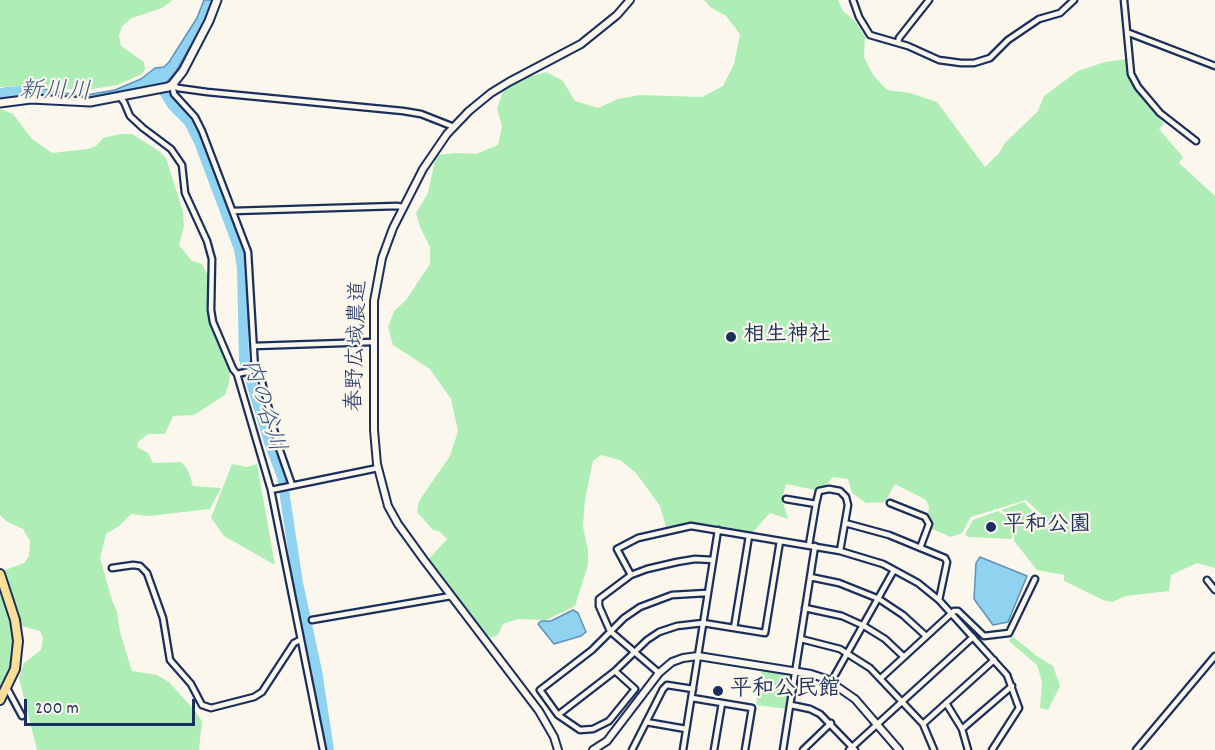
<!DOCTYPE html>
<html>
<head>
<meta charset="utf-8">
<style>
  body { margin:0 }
  #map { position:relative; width:1215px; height:750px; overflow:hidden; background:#fbf7ec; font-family:Dekko,sans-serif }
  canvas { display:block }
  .scale { position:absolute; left:24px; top:699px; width:171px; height:27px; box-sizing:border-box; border:3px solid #1b2f5e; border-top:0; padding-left:8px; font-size:18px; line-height:21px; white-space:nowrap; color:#1b2f5e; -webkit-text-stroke:4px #fbf7ec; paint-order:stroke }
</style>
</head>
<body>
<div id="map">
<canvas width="1215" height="750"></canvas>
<div class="scale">200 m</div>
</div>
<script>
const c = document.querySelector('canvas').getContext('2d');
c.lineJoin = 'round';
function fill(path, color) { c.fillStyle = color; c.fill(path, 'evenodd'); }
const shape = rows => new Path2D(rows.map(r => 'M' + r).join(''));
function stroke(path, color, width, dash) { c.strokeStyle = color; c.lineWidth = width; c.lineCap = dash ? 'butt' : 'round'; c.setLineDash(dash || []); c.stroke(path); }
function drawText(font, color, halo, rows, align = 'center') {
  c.font = font + ' Dekko,"Klee One",sans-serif'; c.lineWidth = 4.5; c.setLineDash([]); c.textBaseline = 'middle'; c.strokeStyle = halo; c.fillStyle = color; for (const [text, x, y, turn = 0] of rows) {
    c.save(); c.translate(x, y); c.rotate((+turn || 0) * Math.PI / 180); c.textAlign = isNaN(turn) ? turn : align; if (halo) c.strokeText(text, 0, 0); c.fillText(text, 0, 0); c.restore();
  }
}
fill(shape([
  [0,0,173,0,162,8,132,18,122,26,119,36,121,46,144,62,145,69,142,74,117,85,81,91,44,85,0,87],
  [704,0,838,0,843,11,855,21,865,37,864,57,873,75,887,90,910,93,937,102,985,167,999,153,1005,143,1038,111,1044,96,1078,71,1105,62,1126,59,1129,74,1136,88,1164,124,1159,129,1183,157,1179,163,1215,196,1215,568,1197,563,1171,575,1169,591,1126,596,1112,602,1103,600,1064,581,1064,575,1037,570,1014,541,1015,521,1001,510,1024,502,1048,527,1044,517,1026,500,971,517,962,533,951,537,932,529,928,516,929,507,926,500,895,484,885,502,866,503,852,493,848,479,833,477,824,487,815,490,786,484,782,499,788,519,770,513,751,534,691,523,666,527,660,506,636,473,620,460,601,455,593,461,585,499,583,527,588,550,588,565,575,606,546,620,518,619,503,624,498,635,491,638,471,621,465,608,448,591,428,560,447,539,439,531,433,530,417,512,419,501,450,456,458,431,451,399,430,369,393,345,388,327,394,311,406,300,430,264,430,247,420,227,416,213,428,193,436,155,456,153,476,154,498,145,502,126,497,109,503,91,518,80,546,72,562,80,575,101,598,108,618,99,640,95,702,97,723,86,734,64,740,34,726,16,710,7],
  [0,109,13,114,32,139,52,153,88,149,96,146,103,138,121,134,132,134,159,151,166,158,183,212,184,226,179,245,192,261,202,264,210,280,212,298,219,332,228,345,231,364,229,383,225,395,194,415,173,416,165,434,148,434,138,442,137,447,148,453,153,463,181,462,188,470,193,486,221,488,210,509,149,516,131,514,119,526,106,534,100,558,112,600,117,612,120,632,132,671,157,675,169,682,195,711,202,721,199,750,37,750,19,678,24,663,41,650,43,638,40,631,22,626,5,570,24,563,29,556,30,541,23,529,6,521,0,515],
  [232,464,247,467,257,464,275,565,224,536,211,518],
  [998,511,1012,521,1012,539,968,537,965,534,973,520],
  [0,589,11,625,13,642,10,672,0,691],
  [1012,636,1037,656,1053,666,1060,686,1048,710,1040,708,1042,682,1037,665,1009,641],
  [762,669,793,674,787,709,756,705]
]), '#aeeeb6');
const water = shape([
  [204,0,213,0,208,15,176,71,166,83,80,100,39,94,20,94,8,97,6,88,34,87,81,96,115,90,141,79,155,68,164,67,169,62,197,18,204,0],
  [980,557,1027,576,1008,622,993,625,974,599,976,563,980,557],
  [573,610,578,613,586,632,581,636,554,644,538,624,541,621,551,621,573,610]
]);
fill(water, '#8fd3f1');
stroke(water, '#6191b6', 1.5);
stroke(shape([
  [156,79,172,105,189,122,199,142,239,249,242,268,244,359,269,442,282,477,298,583,317,671,329,750],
  [0,93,21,91]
]), '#8fd3f1', 10);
const minor = shape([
  [853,0,859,17,870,35,908,46,939,60,961,63,974,63,990,58,1008,40,1039,19,1060,13,1074,0],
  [1124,0,1131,74,1138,87,1160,113,1196,141],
  [1129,33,1215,66],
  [898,43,899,38,929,0],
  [172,85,174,94,195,117,202,131,248,252,255,370,260,374,278,445,292,485],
  [172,85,178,88,207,92,403,111,421,114,454,127],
  [119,96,124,102,130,116,143,128,171,149,182,165,185,193,207,241,212,259,211,310,213,322,233,369,237,374,271,490,323,750],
  [233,211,397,206,403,207],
  [254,346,373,342],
  [237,374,255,370],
  [271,490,378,468],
  [786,499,816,504,809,545],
  [890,503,925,517,929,524,920,548],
  [816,504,819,491,829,489,840,491,846,497,848,505,840,551],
  [845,523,889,535,945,558,947,562,939,600],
  [112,568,133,565,140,566,147,573,163,618,170,660,191,684,202,705,211,708,254,697,262,692,294,643,300,640],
  [631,575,617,549,638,538,691,526,840,551,883,564,918,583,939,600,1007,675,1019,708,992,750],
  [810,577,839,583,879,599,903,615,926,636],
  [1207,580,1215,590],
  [805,608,842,616,864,626,885,639,903,656],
  [312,620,451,596],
  [734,628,749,536],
  [801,639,840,649,870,668,923,724,934,750],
  [615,671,647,640,659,632,677,626,703,623,765,633,780,541],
  [659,673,610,631,599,606,599,599,631,575,647,569,677,562,695,559,713,560],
  [881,678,954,611,958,611,984,636,1009,633,1035,579],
  [831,682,894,570],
  [7,688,22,716],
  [692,698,752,708,745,750],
  [946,703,962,729,968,750],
  [791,705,810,709,820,714,855,750],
  [558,715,615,671,635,689,609,721,593,729,580,730,558,715,540,690,592,650,624,618,640,607,672,595,707,593],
  [646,722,686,729],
  [923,724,994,660],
  [962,729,1012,686],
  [632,750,663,689,667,685,693,689],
  [683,750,718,530],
  [714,750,722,703],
  [783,750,815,546],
  [803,750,831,723],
  [849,750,973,637],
  [1136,750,1215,656]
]);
const tertiary = shape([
  [558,750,554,737,539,711,424,560,398,524,388,506,377,464,374,430,374,301,382,258,393,228,423,169,447,134,469,111,491,93,509,82,581,44,617,15,630,0],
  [593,750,607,741,659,673,672,662,683,658,698,656,811,674,826,679,855,699,899,750]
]);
const secondary = shape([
  [0,103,31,99,90,102,168,87,172,85,183,71,209,21,217,0]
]);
const primary = shape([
  [0,574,15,620,18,641,15,669,0,700]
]);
stroke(minor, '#1b2f5e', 9);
stroke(tertiary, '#1b2f5e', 10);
stroke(secondary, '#1b2f5e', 11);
stroke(primary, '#1b2f5e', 12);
stroke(minor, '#fbf7ec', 4.5);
stroke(tertiary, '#fbf7ec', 6);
stroke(secondary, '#fbf7ec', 7);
stroke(primary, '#fbdf96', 8);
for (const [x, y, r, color] of [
  [731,337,6,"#1b2f5e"],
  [991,527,6,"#1b2f5e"],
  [718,691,6,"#1b2f5e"]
]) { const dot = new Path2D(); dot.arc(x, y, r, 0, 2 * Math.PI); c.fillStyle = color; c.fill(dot); stroke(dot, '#fbf7ec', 2); }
drawText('bold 22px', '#1b2f5e', '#fbf7ec', [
  ["相生神社",743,337],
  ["平和公園",1003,527],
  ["平和公民館",730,691]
], 'left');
drawText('22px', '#1b2f5e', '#fbf7ec', [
  ["春野広域農道",359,346,-88]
]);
drawText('italic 24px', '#385883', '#fbf7ec', [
  ["新川川",55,94,1],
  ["内の谷川",261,406,73]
]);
</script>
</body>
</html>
